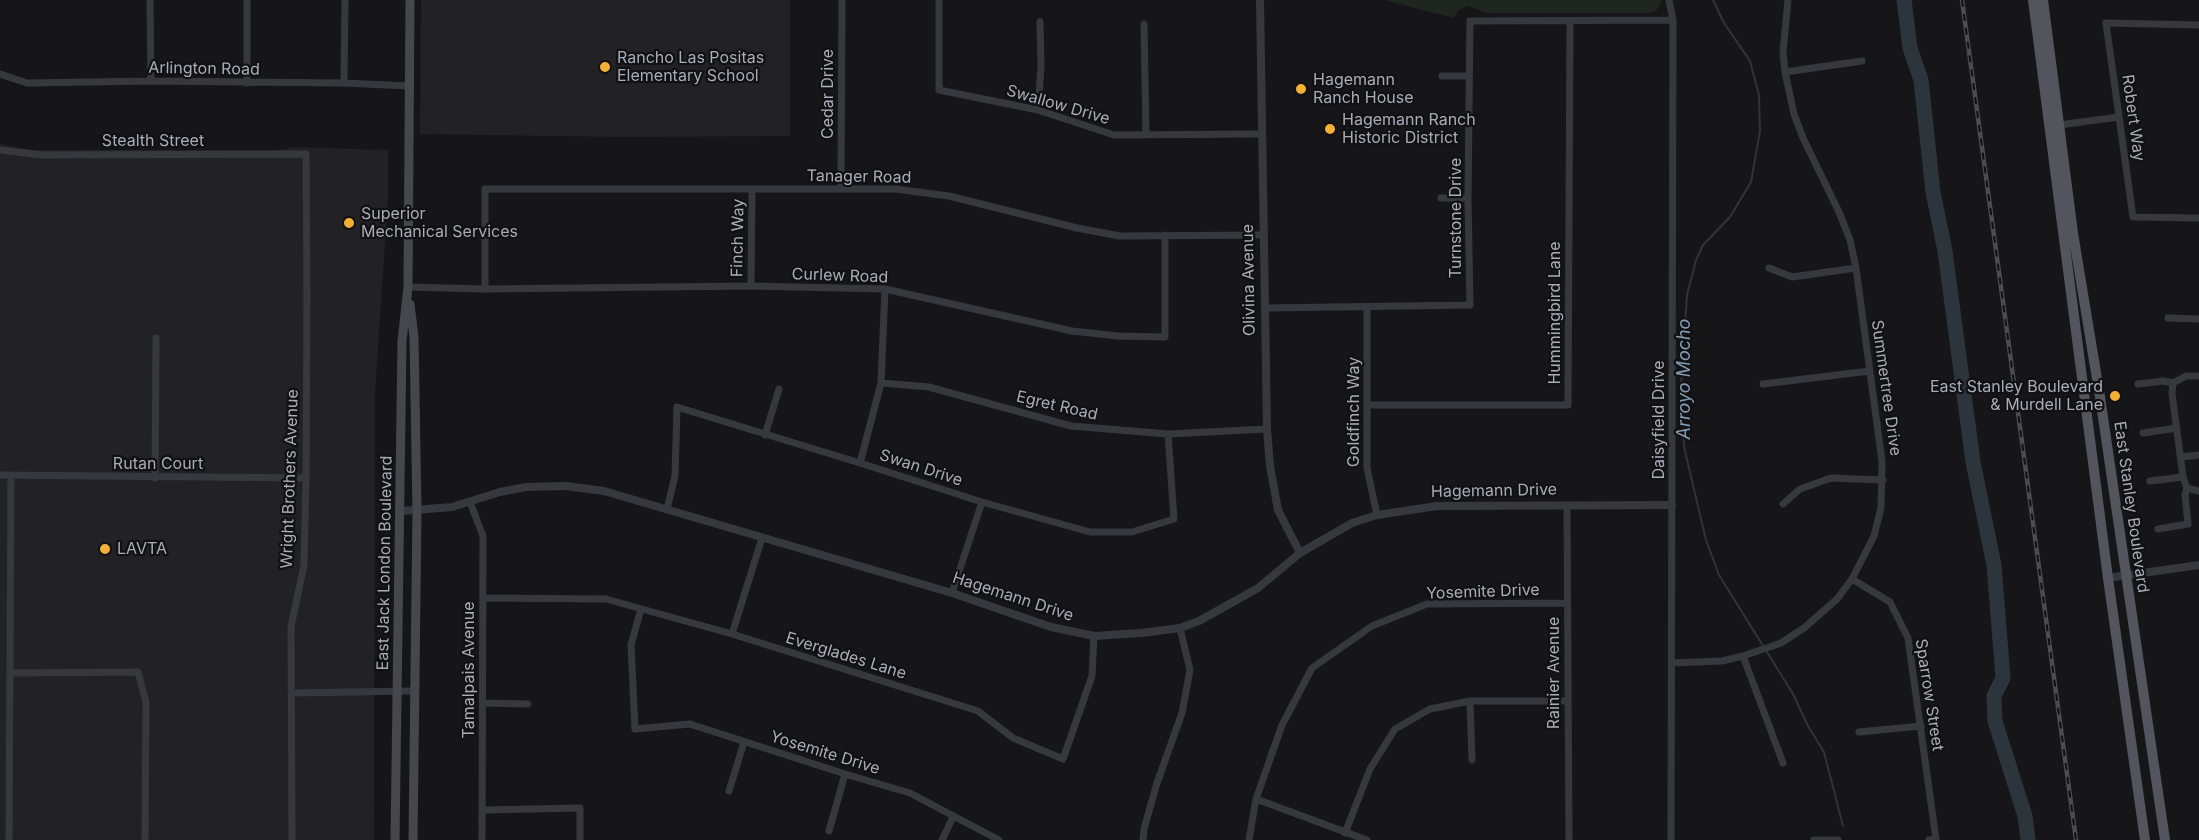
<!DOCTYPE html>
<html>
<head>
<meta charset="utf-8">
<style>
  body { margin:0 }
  canvas { display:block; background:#161618 }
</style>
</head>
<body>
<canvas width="2199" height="840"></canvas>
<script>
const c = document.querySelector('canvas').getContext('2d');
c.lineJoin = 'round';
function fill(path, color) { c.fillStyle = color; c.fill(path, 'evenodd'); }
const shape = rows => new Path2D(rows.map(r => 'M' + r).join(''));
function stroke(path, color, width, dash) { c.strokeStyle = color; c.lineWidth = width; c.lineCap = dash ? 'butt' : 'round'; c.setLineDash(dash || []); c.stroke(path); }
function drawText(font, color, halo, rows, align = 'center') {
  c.font = font + ' Inter,sans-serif'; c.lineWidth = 4.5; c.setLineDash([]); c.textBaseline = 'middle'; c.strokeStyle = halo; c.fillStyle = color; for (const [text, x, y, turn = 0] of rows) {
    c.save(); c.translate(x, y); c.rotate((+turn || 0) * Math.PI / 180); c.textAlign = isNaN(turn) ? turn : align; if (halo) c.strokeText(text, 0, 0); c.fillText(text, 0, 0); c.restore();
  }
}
fill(shape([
  [421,0,790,0,790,136,624,137,420,134],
  [0,144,33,150,279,150,294,147,388,150,388,197,375,392,374,840,0,840]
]), '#222225');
fill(shape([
  [1273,0,1661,0,1661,3,1656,11,1651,13,1488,13,1467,6,1458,10,1454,18,1384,0]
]), '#1e261f');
stroke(shape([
  [1713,0,1724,23,1750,61,1759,95,1760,131,1751,182,1730,217,1703,245,1696,260,1687,295,1681,385,1684,447,1706,540,1719,575,1793,694,1808,726,1824,752,1843,826]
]), '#2c353c', 2);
stroke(shape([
  [1904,0,1910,48,1921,80,1933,192,1945,251,1973,462,1994,565,2003,678,1994,696,1995,721,2025,816,2028,840]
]), '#2c353c', 15);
stroke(shape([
  [150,0,151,81],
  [247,0,247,83],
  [939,0,939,90,1038,110,1114,135,1261,134],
  [1669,0,1673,20,1671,840],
  [1144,24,1146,135],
  [2199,25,2106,23,2133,217,2199,218],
  [1785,72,1862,61],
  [0,74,27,83,151,81,344,83,409,86],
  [1442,76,1469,76],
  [344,83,345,0],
  [1038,110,1041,66,1040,22],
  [2059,125,2119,117],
  [0,150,42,155,306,154,307,295,306,478,304,565,291,627,292,840],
  [841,189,842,0],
  [1441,198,1468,198],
  [1769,268,1792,277,1856,268],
  [751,286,752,189],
  [408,287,485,289,751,286,885,289,1072,331,1118,336,1165,337,1165,235],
  [485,289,485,189,895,189,949,196,1077,228,1120,236,1264,235],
  [1367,307,1367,468,1377,515],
  [1265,308,1470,305,1468,198,1470,21,1673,20],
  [2168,318,2199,319],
  [2199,376,2186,376,2173,383,2172,393,2183,477,2187,488,2199,491],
  [881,383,929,387,1071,426,1168,434,1267,429],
  [1763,384,1870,371],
  [2138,384,2163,381,2173,383],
  [1368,405,1568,405,1570,22],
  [2143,433,2177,428],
  [765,435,779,389],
  [2181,457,2199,455],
  [860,463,881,383,885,289],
  [0,475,306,478],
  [155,478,156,338],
  [2150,481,2183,477],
  [470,502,483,536,482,840],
  [1783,504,1800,489,1831,478,1883,480],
  [1567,505,1569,840],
  [667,509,675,476,677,407,860,463,982,502,1090,532,1132,532,1174,519,1168,434],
  [2158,529,2188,524,2185,495,2187,488],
  [1852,579,1890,602,1908,638,1936,839,1929,840],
  [952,593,982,502],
  [483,598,606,599,732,634,978,711,1013,738,1063,759,1092,676,1094,636],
  [641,609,631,645,635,729,690,724,845,774,910,793,999,840],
  [732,634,762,538],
  [1743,656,1783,763],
  [1672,663,1722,661,1743,656,1781,643,1804,628,1837,599,1852,579,1874,536,1881,508,1882,461,1856,268,1850,240,1839,212,1803,138,1794,114,1785,72,1783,52,1788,0],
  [11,673,138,672,146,702,145,840],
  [292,693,414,691],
  [1470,701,1472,760],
  [483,703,528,704],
  [1859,732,1921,726],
  [729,791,744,742],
  [1256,799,1367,840],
  [483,810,580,808,580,840],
  [829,831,845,774],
  [1345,833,1370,769,1395,729,1430,709,1470,701,1568,701],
  [9,840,11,476],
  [942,840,953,817],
  [1143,840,1144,829,1157,783,1182,713,1190,670,1180,628],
  [1249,840,1256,799,1282,725,1312,668,1372,626,1427,604,1567,603],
  [1814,840,1838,840]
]), '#37383d', 7);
stroke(shape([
  [1260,0,1267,429,1270,466,1278,510,1300,553],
  [401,511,452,507,500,492,526,487,566,486,604,491,952,593,1051,627,1094,636,1142,633,1180,628,1199,621,1258,588,1300,553,1352,523,1377,515,1437,506,1672,505],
  [2108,578,2199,565]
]), '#37383d', 8);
stroke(shape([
  [410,304,414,337,417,510,413,840],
  [395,840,402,341,408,287,410,0]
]), '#45474d', 9);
stroke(shape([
  [2033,0,2108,578,2145,840],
  [2043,0,2073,233,2100,397,2165,840]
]), '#53555c', 10);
const rail = shape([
  [1962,0,2076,840]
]);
stroke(rail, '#4a4c52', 4.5);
stroke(rail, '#111113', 2, [7]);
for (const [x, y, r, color] of [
  [605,67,6,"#f2b134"],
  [1301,89,6,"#f2b134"],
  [1330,129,6,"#f2b134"],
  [349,223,6,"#f2b134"],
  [2115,396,6,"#f2b134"],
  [105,549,6,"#f2b134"]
]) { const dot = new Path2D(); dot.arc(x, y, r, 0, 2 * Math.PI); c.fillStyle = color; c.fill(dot); stroke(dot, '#111113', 2); }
drawText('16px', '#a8adb8', '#111113', [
  ["Rancho Las Positas",617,58],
  ["Elementary School",617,76],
  ["Hagemann",1313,80],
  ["Ranch House",1313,98],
  ["Hagemann Ranch",1342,120],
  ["Historic District",1342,138],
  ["Superior",361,214],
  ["Mechanical Services",361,232],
  ["East Stanley Boulevard",2103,387,"right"],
  ["& Murdell Lane",2103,405,"right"],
  ["LAVTA",117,549]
], 'left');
drawText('16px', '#a8adb8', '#111113', [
  ["Arlington Road",204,69,1],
  ["Cedar Drive",828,94,-90],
  ["Swallow Drive",1058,105,16],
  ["Robert Way",2133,118,82],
  ["Stealth Street",153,141],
  ["Tanager Road",859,177,1],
  ["Turnstone Drive",1456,218,-90],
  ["Finch Way",738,238,-89],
  ["Curlew Road",840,276,2],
  ["Olivina Avenue",1249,280,-91],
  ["Hummingbird Lane",1555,313,-90],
  ["Summertree Drive",1886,388,82],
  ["Egret Road",1057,406,13],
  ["Goldfinch Way",1354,412,-90],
  ["Daisyfield Drive",1659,420,-90],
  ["Rutan Court",158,464],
  ["Swan Drive",921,468,18],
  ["Wright Brothers Avenue",290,479,-88],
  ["Hagemann Drive",1494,491,-1],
  ["East Stanley Boulevard",2131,507,82],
  ["East Jack London Boulevard",385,563,-89],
  ["Yosemite Drive",1483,592,-2],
  ["Hagemann Drive",1013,597,18],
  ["Everglades Lane",846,656,17],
  ["Tamalpais Avenue",469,670,-90],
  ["Rainier Avenue",1554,673,-90],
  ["Sparrow Street",1929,695,81],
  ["Yosemite Drive",825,753,17]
]);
drawText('italic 18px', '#7f9bb3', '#111113', [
  ["Arroyo Mocho",1685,379,-90]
]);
</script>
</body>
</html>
